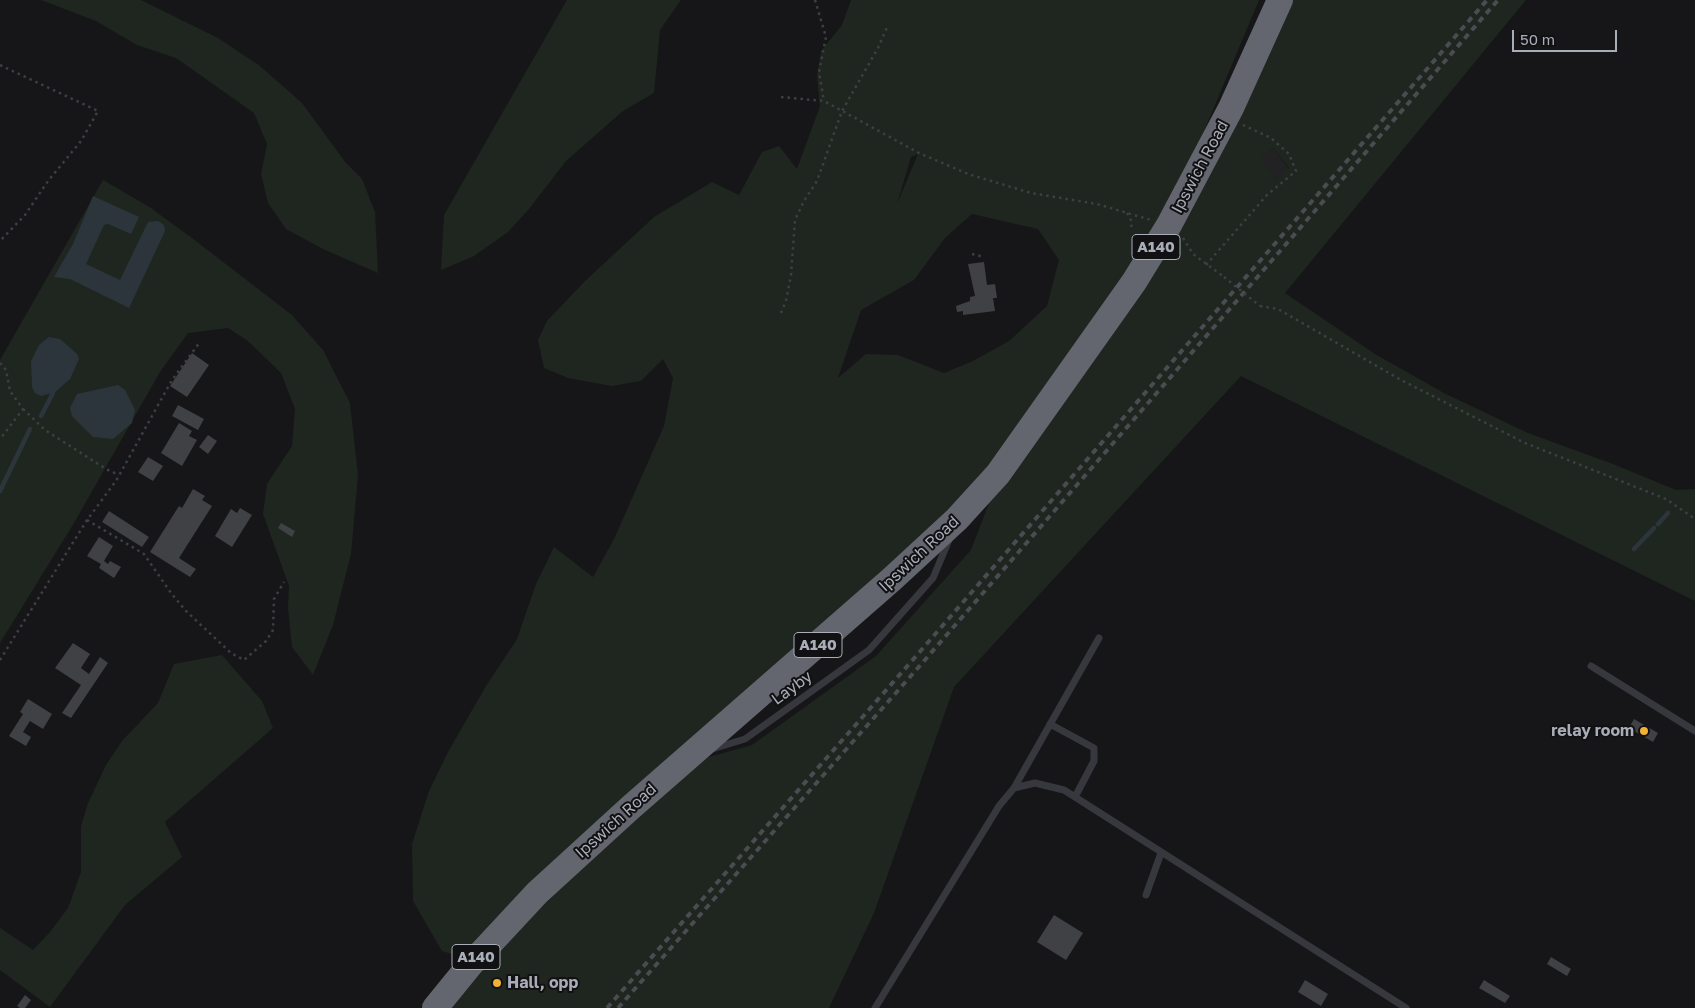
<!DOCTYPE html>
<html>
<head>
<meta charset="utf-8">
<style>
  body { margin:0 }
  #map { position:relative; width:1695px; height:1008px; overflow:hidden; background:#161618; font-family:"Golos Text",sans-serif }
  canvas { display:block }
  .scale { position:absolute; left:1512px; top:30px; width:105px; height:22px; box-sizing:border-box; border:2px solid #a8adb8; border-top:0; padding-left:6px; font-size:15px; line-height:18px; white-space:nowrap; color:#a8adb8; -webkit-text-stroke:4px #111113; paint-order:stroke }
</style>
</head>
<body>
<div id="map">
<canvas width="1695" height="1008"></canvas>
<div class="scale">50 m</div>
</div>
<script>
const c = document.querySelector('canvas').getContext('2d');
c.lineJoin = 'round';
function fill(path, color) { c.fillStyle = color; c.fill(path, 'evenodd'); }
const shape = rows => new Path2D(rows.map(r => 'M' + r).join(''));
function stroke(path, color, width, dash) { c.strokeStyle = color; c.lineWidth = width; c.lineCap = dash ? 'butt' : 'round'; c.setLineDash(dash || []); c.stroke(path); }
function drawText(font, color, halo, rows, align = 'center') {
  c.font = font + ' "Golos Text",sans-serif'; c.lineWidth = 4; c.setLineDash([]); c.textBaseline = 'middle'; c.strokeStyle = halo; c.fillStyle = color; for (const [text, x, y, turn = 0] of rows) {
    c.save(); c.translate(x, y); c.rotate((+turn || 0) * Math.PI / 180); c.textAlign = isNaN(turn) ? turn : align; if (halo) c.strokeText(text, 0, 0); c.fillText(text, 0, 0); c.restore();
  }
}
fill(shape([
  [1273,148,1289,169,1276,179,1259,159]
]), '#222225');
fill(shape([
  [41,0,141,0,218,38,260,66,302,103,346,163,362,179,375,212,378,273,323,249,286,229,268,203,261,174,267,144,254,113,176,58,137,45,96,21],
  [567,0,681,0,660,30,654,93,623,111,566,161,529,209,508,232,474,256,441,270,444,215],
  [851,0,1259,0,1192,160,1164,218,981,484,464,958,442,951,413,901,412,844,429,791,448,752,486,686,517,639,536,584,554,547,593,577,614,539,664,426,673,378,663,359,641,381,612,386,568,378,544,368,538,340,547,321,585,281,654,217,712,182,739,195,762,152,779,146,797,169,820,106,817,76,821,51,842,25],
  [918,154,897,204,911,157],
  [972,214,1038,229,1059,260,1047,306,1009,341,973,361,944,373,898,355,866,354,838,378,861,310,914,280,945,238],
  [1292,0,1526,0,1285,293,1375,354,1444,393,1528,433,1613,464,1676,490,1695,489,1695,601,1241,376,954,687,874,913,829,1008,449,1008,532,914,698,760,752,745,876,656,971,550,994,490],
  [1273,148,1289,168,1276,179,1260,159],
  [103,180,151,208,192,238,292,315,323,350,350,403,358,475,351,554,333,625,313,675,292,647,288,608,289,586,263,514,267,484,292,446,295,409,281,373,248,341,228,328,188,333,160,372,74,523,0,643,0,360],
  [222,655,262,701,273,728,165,822,182,857,125,905,50,1007,0,970,0,928,33,950,50,932,68,908,81,872,81,826,88,803,106,765,122,741,158,703,174,664]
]), '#1e261f');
fill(shape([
  [93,196,139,217,131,234,108,224,104,225,86,264,120,280,148,222,158,221,164,225,165,231,129,308,70,279,54,277,73,244],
  [49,337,60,339,77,354,79,359,70,379,55,392,41,396,35,393,32,387,31,361,39,345],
  [118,385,125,390,135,410,132,423,113,439,93,437,72,416,70,408,77,394]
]), '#2c353c');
stroke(shape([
  [41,416,53,393],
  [0,491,30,429],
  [1658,524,1668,513],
  [1634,549,1654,528]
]), '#2c353c', 4.5);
fill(shape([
  [984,262,987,285,995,284,997,298,993,298,995,311,963,315,963,311,957,312,956,306,970,301,970,297,975,296,968,264],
  [192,353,209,365,187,397,170,386],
  [178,405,204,419,198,430,172,416],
  [179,423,192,431,189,436,197,440,182,466,161,453],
  [208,435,217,441,208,454,199,447],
  [148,457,163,466,153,481,138,472],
  [193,489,205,496,202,500,212,506,179,558,196,569,190,577,150,552,179,506,182,508],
  [240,508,252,515,232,547,215,536,231,509,237,513],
  [109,511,149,537,142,547,102,522],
  [281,523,295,531,292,537,278,528],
  [99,537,113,546,104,561,108,564,110,561,121,567,114,578,99,568,101,564,87,556],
  [73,643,90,654,81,668,89,674,100,657,108,663,71,718,62,713,81,685,55,668],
  [28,699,52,714,43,729,30,721,23,732,31,737,26,746,9,736,23,714,20,712],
  [1634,719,1658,733,1653,742,1629,728],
  [1054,915,1083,933,1066,960,1037,942],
  [1551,957,1571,969,1567,976,1547,964],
  [1305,980,1328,994,1321,1006,1298,992],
  [1484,980,1510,996,1505,1003,1479,988],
  [25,995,31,1000,25,1008,20,1008,17,1006]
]), '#404145');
stroke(shape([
  [815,0,826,37,819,72,824,101],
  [0,65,98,111,81,141,48,181,25,215,0,241],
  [781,97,824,101,919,153,968,174,1031,193,1097,204,1151,220],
  [1127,213,1132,222,1131,229],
  [1183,238,1193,254,1224,277],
  [972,254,984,257],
  [1206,265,1267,195,1296,171,1289,154,1271,138,1243,125],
  [1260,306,1278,309,1401,380,1525,443,1666,499,1695,519],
  [781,313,786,301,791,275,795,220,804,201,817,181,842,111,878,48,888,25],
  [0,363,6,370,10,391,23,409,0,439],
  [23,409,45,430,106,469,119,475],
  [87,520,144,554,171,593,186,611,231,653,244,660,266,641,273,630,274,599,284,582],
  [0,660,87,520,116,481,172,380,200,342]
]), '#3d3f44', 2.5, [2.5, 4]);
stroke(shape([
  [1591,666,1695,731],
  [1050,724,1094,748,1094,761,1075,797],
  [712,749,745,739,869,650,933,578,949,540],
  [1014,788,1099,638],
  [1146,895,1161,853],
  [875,1008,999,806,1014,788,1035,783,1064,790,1406,1008]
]), '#37383d', 7);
stroke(shape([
  [435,1008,470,965,537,893,630,808,892,579,957,519,998,474,1134,282,1169,225,1231,108,1280,0]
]), '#63666e', 26);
stroke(shape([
  [607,1008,917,655,1487,0],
  [618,1008,924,661,1498,0]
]), '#4a4c52', 4, [6, 5]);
stroke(shape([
  [1224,277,1260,306]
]), '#3d3f44', 2.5, [2.5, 4]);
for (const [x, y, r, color] of [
  [1644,731,5,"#f2b134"],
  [497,983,5,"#f2b134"]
]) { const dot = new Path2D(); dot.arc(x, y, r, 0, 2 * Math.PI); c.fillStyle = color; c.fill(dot); stroke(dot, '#111113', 2); }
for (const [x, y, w] of [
  [1156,247,48],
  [818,645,48],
  [476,957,48]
]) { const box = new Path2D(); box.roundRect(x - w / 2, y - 12.5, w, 25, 4); c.fillStyle = '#111113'; c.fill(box); stroke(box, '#a8adb8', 1); }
drawText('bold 15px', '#a8adb8', null, [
  ["A140",1156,247],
  ["A140",818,645],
  ["A140",476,957]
]);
drawText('16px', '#a8adb8', '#111113', [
  ["Ipswich Road",1200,167,-62],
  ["Ipswich Road",919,554,-43],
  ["Layby",792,688,-36],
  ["Ipswich Road",616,821,-42]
]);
drawText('bold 16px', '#a8adb8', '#111113', [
  ["relay room",1634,731],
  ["Hall, opp",507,983,"left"]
], 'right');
</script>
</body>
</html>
